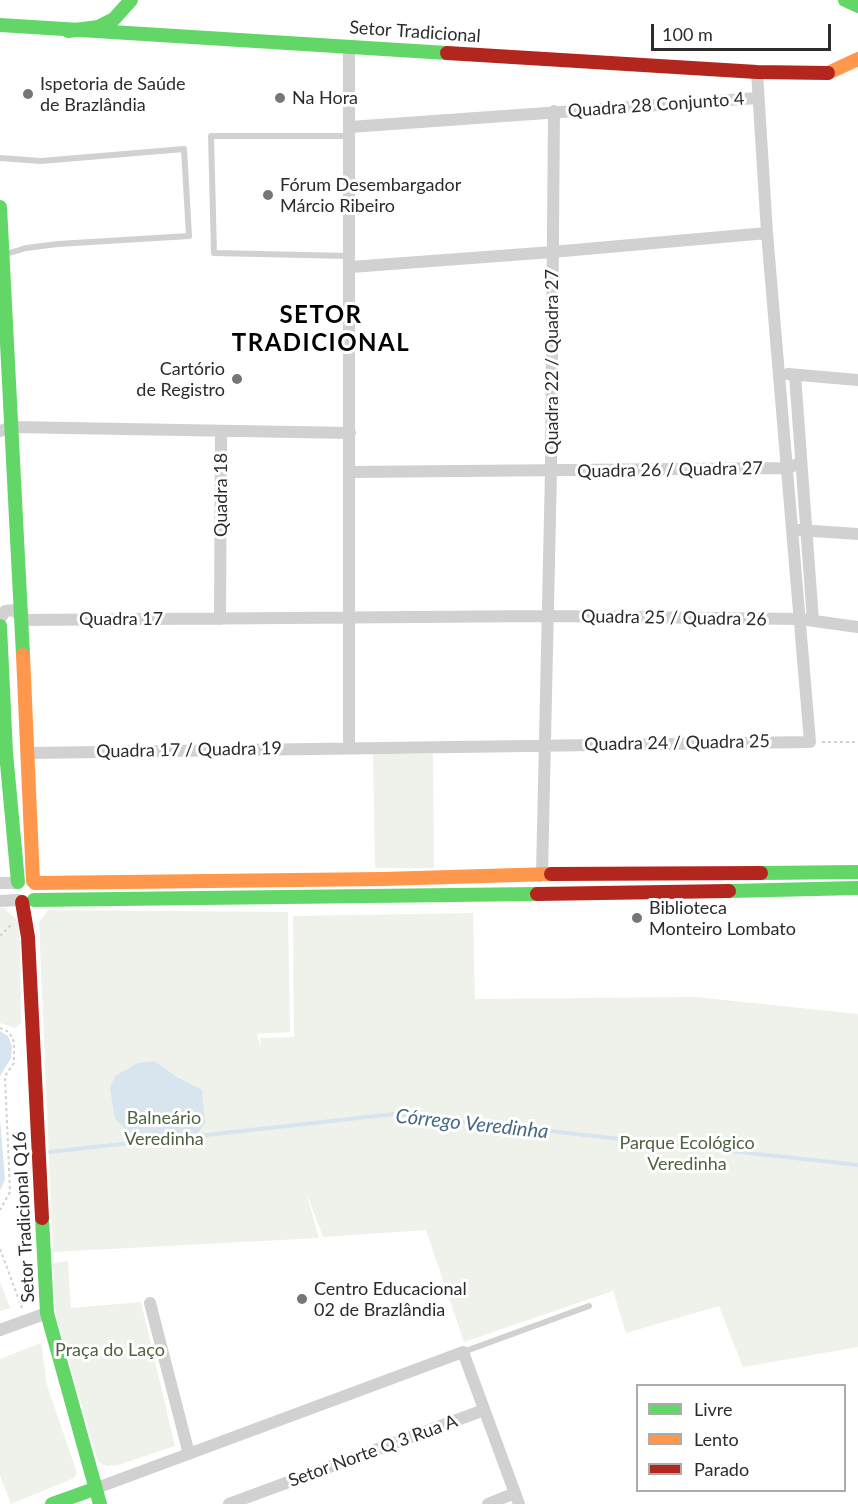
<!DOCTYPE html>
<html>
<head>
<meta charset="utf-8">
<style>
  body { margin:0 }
  #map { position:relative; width:858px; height:1504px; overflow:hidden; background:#fff; font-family:Lato,sans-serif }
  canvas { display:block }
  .legend { position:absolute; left:636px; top:1384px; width:210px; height:108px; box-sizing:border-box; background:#fff; border:2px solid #ababab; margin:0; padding:8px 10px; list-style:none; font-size:18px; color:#2c2c2c }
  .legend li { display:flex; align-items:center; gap:12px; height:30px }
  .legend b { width:30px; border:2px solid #ababab }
  .scale { position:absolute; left:651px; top:24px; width:180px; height:27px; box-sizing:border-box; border:3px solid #2c2c2c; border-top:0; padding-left:8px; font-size:18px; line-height:21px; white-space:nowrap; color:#2c2c2c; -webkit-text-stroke:4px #fff; paint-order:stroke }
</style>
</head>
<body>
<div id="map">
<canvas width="858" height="1504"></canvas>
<ul class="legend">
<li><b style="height:8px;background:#63d668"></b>Livre</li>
<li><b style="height:8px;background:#ff974d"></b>Lento</li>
<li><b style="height:8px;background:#b3261e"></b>Parado</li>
</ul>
<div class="scale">100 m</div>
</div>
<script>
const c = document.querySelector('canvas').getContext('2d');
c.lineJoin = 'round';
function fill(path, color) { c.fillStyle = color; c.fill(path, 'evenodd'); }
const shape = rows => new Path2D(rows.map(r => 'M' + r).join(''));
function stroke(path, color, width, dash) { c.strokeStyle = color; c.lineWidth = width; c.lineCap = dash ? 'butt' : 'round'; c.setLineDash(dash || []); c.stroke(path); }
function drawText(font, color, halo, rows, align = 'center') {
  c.font = font + ' Lato,sans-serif'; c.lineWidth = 6; c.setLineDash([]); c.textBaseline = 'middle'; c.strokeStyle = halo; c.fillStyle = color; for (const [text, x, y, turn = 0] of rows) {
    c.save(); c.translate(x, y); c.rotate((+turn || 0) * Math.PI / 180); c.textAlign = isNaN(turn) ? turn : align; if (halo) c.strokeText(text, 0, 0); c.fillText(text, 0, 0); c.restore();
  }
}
fill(shape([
  [373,754,433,754,434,868,375,868],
  [0,908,4,908,20,923,21,1023,15,1028,0,1023],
  [48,910,288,912,290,1032,257,1034,261,1049,260,1038,294,1037,293,916,473,913,475,999,696,997,858,1014,858,1347,743,1367,719,1306,626,1333,613,1291,464,1342,426,1230,323,1237,306,1192,319,1238,53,1252,39,922],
  [68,1261,71,1308,141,1302,175,1446,118,1465,107,1466,98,1462,55,1312,53,1263],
  [0,1282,10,1308,0,1311],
  [41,1343,47,1385,77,1473,74,1478,11,1504,0,1476,0,1359]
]), '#eff2eb');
fill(shape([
  [0,1031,8,1036,12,1046,11,1058,0,1076],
  [154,1061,177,1077,202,1090,205,1123,198,1133,186,1140,155,1141,142,1138,130,1133,115,1119,110,1088,115,1076,138,1063],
  [0,1119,5,1180,0,1190]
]), '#d9e5ee');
stroke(shape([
  [188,1137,394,1114,858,1165],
  [50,1152,156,1140],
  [14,1156,28,1154]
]), '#d9e5ee', 4);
stroke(shape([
  [822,742,858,742],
  [0,936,11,925],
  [0,1028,9,1032,14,1042,14,1063,5,1076,10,1192,0,1210],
  [0,1249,22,1308]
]), '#d1d1d1', 2, [3, 3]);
stroke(shape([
  [350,136,211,136,214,253,350,256],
  [0,158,41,161,184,149,189,236,58,244,26,248,6,254],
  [463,1352,589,1306]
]), '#d1d1d1', 6);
stroke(shape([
  [350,127,757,98],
  [351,267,552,252,767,233],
  [788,374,858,380],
  [795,375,813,621],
  [0,431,12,427,350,433],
  [350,472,788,468,800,463],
  [799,530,858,534],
  [0,619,5,611,15,610,22,620],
  [220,619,221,432],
  [22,620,548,616,800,619,858,627],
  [349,747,349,46],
  [29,753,810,742,767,233,757,72],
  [542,874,551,471,554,111],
  [0,883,17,883],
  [0,901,19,900],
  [150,1303,189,1454],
  [0,1330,47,1313],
  [94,1489,463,1352,519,1504],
  [229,1504,484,1410],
  [488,1504,515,1493]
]), '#d1d1d1', 12);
stroke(shape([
  [845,0,858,6],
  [0,25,447,53],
  [68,31,98,27,114,19,131,0],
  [0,207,23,655],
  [0,626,6,753,18,882],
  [761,873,858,872],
  [729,891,858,888],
  [34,900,537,894],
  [42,1218,47,1313,100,1504],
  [52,1504,94,1489]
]), '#63d668', 14);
stroke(shape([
  [828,73,858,59],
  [23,655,33,881],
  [35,883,383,879,551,874]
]), '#ff974d', 14);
stroke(shape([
  [447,53,757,72,828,73],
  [551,874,761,873],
  [537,894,729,891],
  [22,902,28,937,42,1218]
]), '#b3261e', 14);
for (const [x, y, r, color] of [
  [28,94,6,"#767676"],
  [280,98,6,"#767676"],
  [268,195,6,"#767676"],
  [237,379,6,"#767676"],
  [637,918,6,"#767676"],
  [302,1299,6,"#767676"]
]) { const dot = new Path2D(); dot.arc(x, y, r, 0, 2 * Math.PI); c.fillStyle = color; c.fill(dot); stroke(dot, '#fff', 2); }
drawText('18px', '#2c2c2c', '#fff', [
  ["Setor Tradicional",415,32,4],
  ["Quadra 28 Conjunto 4",656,105,-4],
  ["Quadra 22 / Quadra 27",552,362,-90],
  ["Quadra 26 / Quadra 27",670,470,-1],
  ["Quadra 18",221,495,-90],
  ["Quadra 25 / Quadra 26",674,618,1],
  ["Quadra 17",121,619],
  ["Quadra 24 / Quadra 25",677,743,-1],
  ["Quadra 17 / Quadra 19",189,750,-1],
  ["Setor Tradicional Q16",24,1217,-93],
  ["Setor Norte Q 3 Rua A",373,1451,-20]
]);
drawText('18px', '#2c2c2c', '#fff', [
  ["Ispetoria de Saúde",40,84],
  ["de Brazlândia",40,105],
  ["Na Hora",292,98],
  ["Fórum Desembargador",280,185],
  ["Márcio Ribeiro",280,206],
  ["Cartório",225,369,"right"],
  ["de Registro",225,390,"right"],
  ["Biblioteca",649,908],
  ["Monteiro Lombato",649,929],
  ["Centro Educacional",314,1289],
  ["02 de Brazlândia",314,1310]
], 'left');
drawText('18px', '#4f623f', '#fff', [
  ["Balneário",164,1118],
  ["Veredinha",164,1139],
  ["Parque Ecológico",687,1143],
  ["Veredinha",687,1164],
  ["Praça do Laço",110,1350]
]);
drawText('italic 20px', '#446a84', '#fff', [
  ["Córrego Veredinha",472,1124,6]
]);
c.letterSpacing = '1.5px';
drawText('bold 24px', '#000', '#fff', [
  ["SETOR",321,315],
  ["TRADICIONAL",321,343]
]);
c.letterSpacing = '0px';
</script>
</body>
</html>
